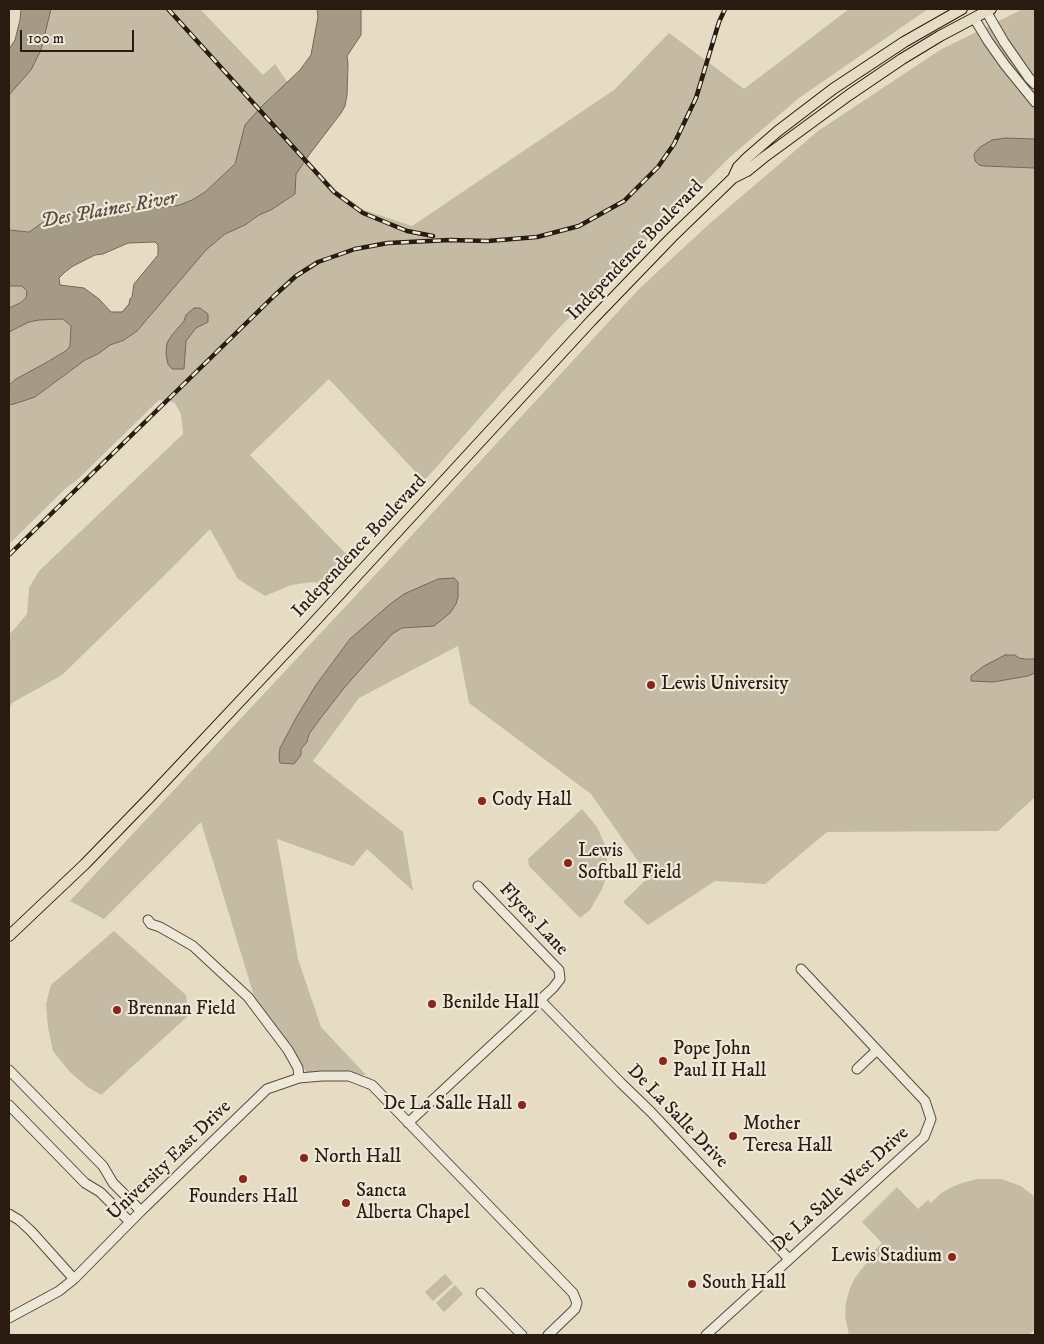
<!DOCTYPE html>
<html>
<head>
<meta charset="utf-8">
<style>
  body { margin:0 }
  #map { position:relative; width:1044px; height:1344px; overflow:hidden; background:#e5dcc3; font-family:"IM FELL DW Pica",serif }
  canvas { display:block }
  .frame { position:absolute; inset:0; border:10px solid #2a1b11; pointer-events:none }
  .scale { position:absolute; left:20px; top:30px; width:114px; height:22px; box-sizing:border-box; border:2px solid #2a1b11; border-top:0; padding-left:6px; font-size:15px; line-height:18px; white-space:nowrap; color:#2a1b11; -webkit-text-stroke:4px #eee8d8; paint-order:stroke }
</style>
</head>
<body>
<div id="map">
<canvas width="1044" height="1344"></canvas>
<div class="frame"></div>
<div class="scale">100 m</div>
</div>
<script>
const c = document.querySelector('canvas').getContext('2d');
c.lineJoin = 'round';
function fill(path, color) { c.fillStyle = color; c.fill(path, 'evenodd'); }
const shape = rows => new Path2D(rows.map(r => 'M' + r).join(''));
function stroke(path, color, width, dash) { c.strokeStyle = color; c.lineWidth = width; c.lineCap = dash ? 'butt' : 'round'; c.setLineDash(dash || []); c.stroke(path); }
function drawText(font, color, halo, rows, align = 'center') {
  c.font = font + ' "IM FELL DW Pica",serif'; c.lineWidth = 4.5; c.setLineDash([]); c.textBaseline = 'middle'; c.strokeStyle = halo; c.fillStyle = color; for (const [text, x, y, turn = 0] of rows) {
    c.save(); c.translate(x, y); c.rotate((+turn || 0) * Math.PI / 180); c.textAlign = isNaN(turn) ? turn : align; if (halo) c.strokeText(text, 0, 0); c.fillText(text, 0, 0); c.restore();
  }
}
fill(shape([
  [51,9,200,9,263,75,275,64,288,83,272,96,240,149,235,164,205,192,192,200,180,205,168,207,127,207,55,214,29,232,9,230,9,95,31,69,41,50],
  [849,9,928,9,799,98,730,157,557,330,424,481,329,379,250,455,352,560,328,584,313,582,291,585,265,596,238,579,210,529,172,568,62,675,12,703,9,709,9,632,11,633,27,614,29,588,39,571,183,434,181,414,174,402,159,400,76,481,66,488,9,544,9,405,14,404,35,397,85,360,98,354,110,345,124,340,137,331,206,250,225,234,245,225,259,215,271,210,294,194,296,174,307,159,336,190,364,210,412,226,614,90,669,33,744,89],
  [186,315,208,322,196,328,186,341,183,369,172,335,184,321],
  [1023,9,1035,9,1035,139,1006,138,992,140,979,165,984,166,1035,168,1035,659,1018,658,1015,655,993,682,1028,676,1035,673,1035,797,998,831,827,832,765,884,715,881,648,925,623,902,649,877,591,794,469,703,458,646,359,698,313,761,403,832,413,891,367,849,353,866,277,839,298,959,321,1027,366,1075,307,1073,254,996,201,822,104,919,70,901,389,560,639,289,708,225,818,131,940,50],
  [438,579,409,627,402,628,392,634,379,648,344,688,320,719,309,734,307,742,301,749,294,764,280,763,280,748,296,718,316,685,350,639,431,582],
  [9,286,22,286,27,291,26,298,20,303,9,308],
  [63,319,71,326,70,346,69,348,49,361,16,379,9,385,9,332,29,322,39,320],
  [582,809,597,827,605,845,607,859,607,874,602,889,590,910,580,918,529,866,528,859],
  [114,931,186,995,188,1016,101,1095,86,1086,69,1071,53,1051,48,1028,46,1004,51,985],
  [978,1179,1001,1179,1021,1186,1035,1197,1035,1329,1029,1335,849,1335,845,1316,846,1302,850,1288,855,1278,870,1258,868,1256,882,1243,862,1222,897,1187,918,1209,928,1200,931,1203,941,1193,954,1186,965,1182],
  [445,1274,453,1283,433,1301,425,1292],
  [455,1285,463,1294,444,1312,436,1303]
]), '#c5bba5');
const water = shape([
  [21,9,51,9,41,50,31,70,9,95,9,49,15,40,20,20,21,9],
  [317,9,361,9,361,35,347,56,348,64,347,95,345,106,341,113,309,155,296,174,295,194,271,210,259,215,245,225,225,234,206,250,137,331,124,340,110,345,98,354,85,360,35,397,14,404,9,405,9,385,16,379,49,361,67,350,70,346,71,326,63,319,39,320,29,322,9,332,9,308,20,303,26,298,27,291,22,286,9,286,9,230,29,232,55,214,127,207,168,207,180,205,192,200,205,192,235,164,245,125,262,106,300,70,311,55,318,17,317,9],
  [155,242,158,245,158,255,134,284,132,297,130,299,129,304,122,312,111,312,99,299,84,288,60,285,59,278,65,272,73,266,95,255,103,254,128,243,155,242],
  [1006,138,1035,139,1035,168,984,166,979,165,975,161,974,154,980,147,992,140,1006,138],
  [194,308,200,308,208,314,208,322,196,328,186,341,184,369,172,369,168,364,166,354,167,343,172,335,184,321,186,315,194,308],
  [454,578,458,582,458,597,456,604,450,613,434,626,402,628,392,634,344,688,320,719,309,734,307,742,301,749,301,755,294,764,280,763,279,757,280,748,296,718,316,685,350,639,389,605,404,594,438,579,454,578],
  [1005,655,1015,655,1019,658,1026,659,1035,659,1035,673,1028,676,993,682,971,681,971,676,984,666,1005,655]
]);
fill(water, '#a59a86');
stroke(water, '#746757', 1);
const minor = shape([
  [986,11,1004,42,1029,78,1035,84],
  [974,18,988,41,1005,65,1035,102],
  [148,920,151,924,160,927,193,946,248,997,288,1050,298,1068,299,1078],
  [540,1000,621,1083,651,1112,789,1259],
  [857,1069,877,1050],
  [9,1070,103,1166,113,1183,141,1211],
  [9,1105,85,1183,100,1192,130,1222],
  [408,1123,553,988,560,979,559,970,478,886],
  [9,1214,19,1220,31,1231,74,1279],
  [481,1293,522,1335],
  [9,1318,59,1291,74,1279,141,1211,267,1089,299,1078,322,1076,349,1076,372,1085,573,1293,577,1303,575,1309,548,1335],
  [706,1335,924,1137,931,1119,925,1101,801,969]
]);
const major = shape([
  [733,178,738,167,748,157,778,131,833,89,904,42,962,9],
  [9,936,85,864,150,797,306,631,591,321,672,237,733,178,747,171,763,158,849,95,902,59,940,36,991,9]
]);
stroke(minor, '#594b3e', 11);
stroke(major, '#2a1b11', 12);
stroke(minor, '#eee8d8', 9);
stroke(major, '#e5dcc3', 10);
const rail = shape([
  [168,9,334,192,363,213,407,231,433,236],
  [9,555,275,295,296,276,318,262,355,249,388,243,450,240,488,241,537,237,579,226,624,201,658,167,674,144,696,98,719,22,725,9]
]);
stroke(rail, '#2a1b11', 4.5);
stroke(rail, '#eee8d8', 2.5, [8]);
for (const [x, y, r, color] of [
  [651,685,5,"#8f2418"],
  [482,801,5,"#8f2418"],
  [568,863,5,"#8f2418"],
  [432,1004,5,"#8f2418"],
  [117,1010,5,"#8f2418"],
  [663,1061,5,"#8f2418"],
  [522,1105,5,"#8f2418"],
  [733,1136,5,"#8f2418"],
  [304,1158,5,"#8f2418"],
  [243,1179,5,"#8f2418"],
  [346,1203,5,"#8f2418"],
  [952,1257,5,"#8f2418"],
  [692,1284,5,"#8f2418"]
]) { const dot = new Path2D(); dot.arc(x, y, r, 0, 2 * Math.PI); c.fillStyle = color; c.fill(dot); stroke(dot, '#eee8d8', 2); }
drawText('19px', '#2a1b11', '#eee8d8', [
  ["Independence Boulevard",636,251,-46],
  ["Independence Boulevard",360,547,-47],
  ["Flyers Lane",533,920,47],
  ["De La Salle Drive",677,1117,46],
  ["University East Drive",170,1161,-44],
  ["De La Salle West Drive",841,1190,-42]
]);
drawText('19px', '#2a1b11', '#eee8d8', [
  ["Lewis University",661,685],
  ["Cody Hall",492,801],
  ["Lewis",578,852],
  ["Softball Field",578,874],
  ["Benilde Hall",442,1004],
  ["Brennan Field",127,1010],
  ["Pope John",673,1050],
  ["Paul II Hall",673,1072],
  ["De La Salle Hall",512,1105,"right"],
  ["Mother",743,1125],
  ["Teresa Hall",743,1147],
  ["North Hall",314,1158],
  ["Sancta",356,1192],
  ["Alberta Chapel",356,1214],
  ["Founders Hall",243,1198,"center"],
  ["Lewis Stadium",942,1257,"right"],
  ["South Hall",702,1284]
], 'left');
drawText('italic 20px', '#5b4e40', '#eee8d8', [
  ["Des Plaines River",109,211,-10]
]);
</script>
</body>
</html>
